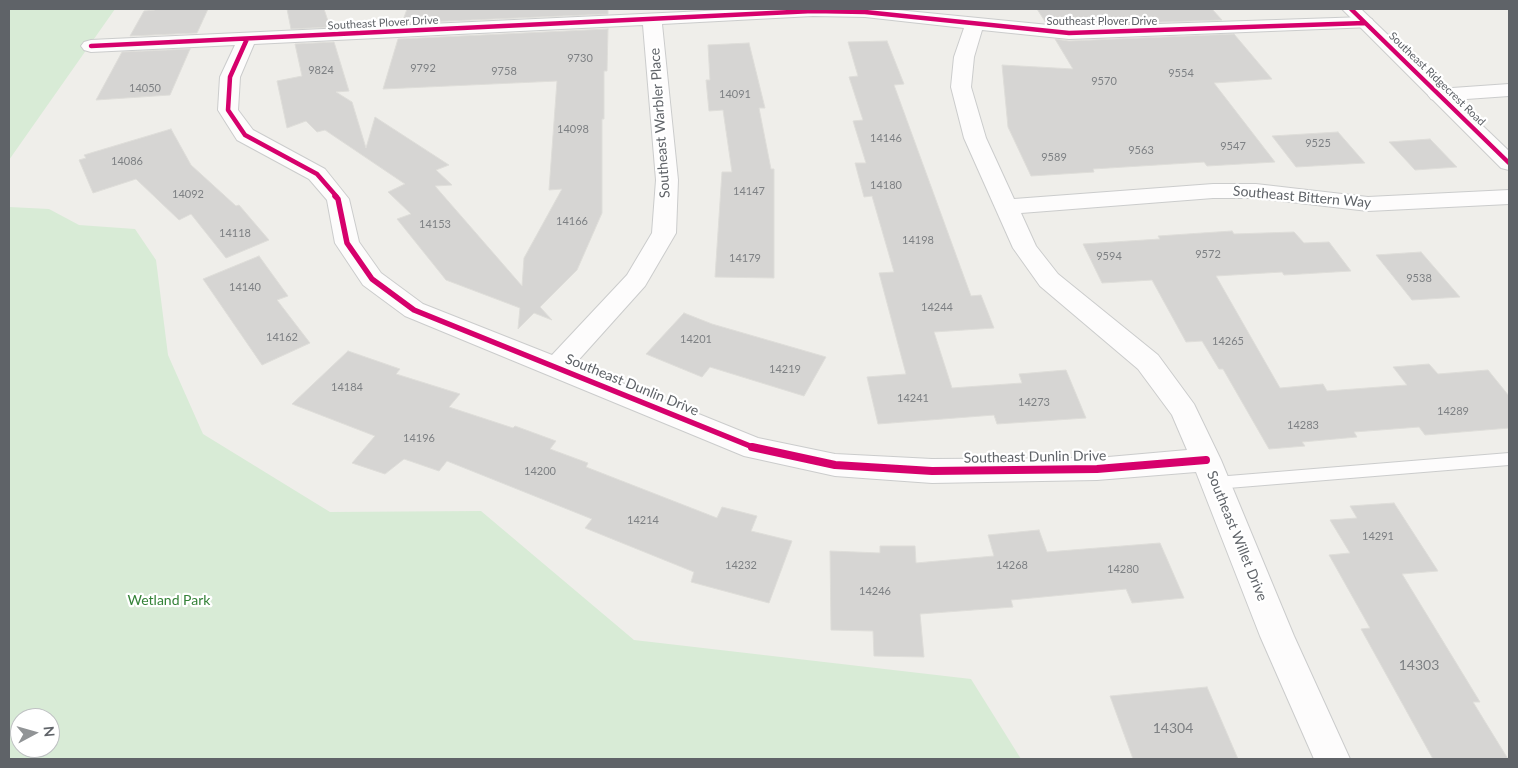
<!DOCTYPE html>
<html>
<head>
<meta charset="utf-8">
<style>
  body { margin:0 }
  #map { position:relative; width:1518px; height:768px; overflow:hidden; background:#efeeea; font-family:Lato,sans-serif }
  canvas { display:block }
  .frame { position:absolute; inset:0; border:10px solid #5f6368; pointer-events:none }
  .north { position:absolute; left:10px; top:708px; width:50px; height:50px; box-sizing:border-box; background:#fff; border:1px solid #bfc1c3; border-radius:50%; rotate:84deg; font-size:14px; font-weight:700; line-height:20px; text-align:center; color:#5f6368 }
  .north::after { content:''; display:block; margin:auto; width:18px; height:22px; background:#919496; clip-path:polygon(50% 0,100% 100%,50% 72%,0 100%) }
</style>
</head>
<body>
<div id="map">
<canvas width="1518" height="768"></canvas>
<div class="frame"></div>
<div class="north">N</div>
</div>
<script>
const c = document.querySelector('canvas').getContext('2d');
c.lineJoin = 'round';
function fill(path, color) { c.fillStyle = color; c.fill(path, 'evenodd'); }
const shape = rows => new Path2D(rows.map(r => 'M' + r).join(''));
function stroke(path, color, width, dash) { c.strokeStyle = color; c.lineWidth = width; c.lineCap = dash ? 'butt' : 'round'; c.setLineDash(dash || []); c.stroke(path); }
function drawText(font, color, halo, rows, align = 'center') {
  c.font = font + ' Lato,sans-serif'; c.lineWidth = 4.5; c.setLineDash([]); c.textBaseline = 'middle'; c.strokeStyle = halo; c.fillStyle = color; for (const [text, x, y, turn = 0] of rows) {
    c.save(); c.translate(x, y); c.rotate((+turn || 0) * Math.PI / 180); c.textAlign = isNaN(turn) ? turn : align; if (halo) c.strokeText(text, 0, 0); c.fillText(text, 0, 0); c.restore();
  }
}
fill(shape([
  [9,9,115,9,9,160],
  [9,207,49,209,79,225,135,229,156,260,168,355,203,434,330,512,481,511,634,640,971,679,1021,759,9,759],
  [20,718,50,718,50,748,20,748]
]), '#d8ebd6');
const building = shape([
  [156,9,208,9,197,33,130,36,144,11,155,10,156,9],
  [287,9,324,9,330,27,291,29,287,9],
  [407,9,608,9,608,14,402,23,407,9],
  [1037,9,1212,9,1222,20,1069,25,1046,23,1037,9],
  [608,29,607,71,604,71,604,119,602,119,602,213,577,270,540,307,552,320,534,313,518,329,520,308,446,280,397,219,411,214,388,192,405,184,325,130,317,132,306,121,287,128,277,81,302,76,295,44,334,42,349,91,336,92,352,102,366,148,375,117,449,165,436,170,452,185,435,186,522,286,524,258,562,189,549,190,557,81,383,89,398,39,608,29],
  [1234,34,1272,79,1214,83,1275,162,1207,166,1204,162,1093,169,1094,172,1031,176,1008,127,1002,65,1073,69,1055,39,1069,41,1234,34],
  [887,41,904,84,894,85,971,296,981,295,994,328,934,332,952,388,1022,383,1019,374,1066,370,1086,418,997,424,994,415,878,424,867,377,906,374,879,273,894,272,872,196,864,197,855,163,866,163,853,121,863,120,849,77,858,76,848,42,887,41],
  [749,43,765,108,759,108,771,169,774,169,774,278,715,277,722,172,732,172,723,110,709,111,706,80,710,80,708,45,749,43],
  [190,49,170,95,96,100,122,52,190,49],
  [171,129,191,165,236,206,239,205,269,240,226,258,191,214,179,220,136,179,93,193,79,160,86,158,84,155,171,129],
  [1338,132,1365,163,1296,167,1272,136,1338,132],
  [1430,139,1457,167,1415,170,1389,142,1430,139],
  [1232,231,1234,234,1294,232,1304,243,1329,242,1351,271,1284,275,1282,272,1216,276,1280,388,1323,384,1327,391,1407,385,1393,367,1429,364,1438,374,1488,370,1509,396,1509,428,1425,435,1419,427,1354,432,1357,437,1302,442,1305,446,1269,449,1223,369,1219,369,1202,341,1186,342,1152,280,1102,283,1083,244,1160,239,1158,236,1232,231],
  [1421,252,1460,297,1412,300,1376,255,1421,252],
  [259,256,288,296,277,300,310,343,262,365,203,279,259,256],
  [684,313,712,324,826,357,804,396,710,367,702,377,646,354,684,313],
  [348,351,400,369,396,374,460,394,449,407,513,428,515,426,556,441,550,449,588,463,586,467,717,518,722,507,757,516,751,531,792,541,769,603,691,582,694,572,585,528,592,519,447,461,439,471,404,459,385,474,352,463,375,436,292,404,348,351],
  [1394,503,1438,571,1402,574,1480,702,1473,702,1508,759,1433,759,1361,629,1370,628,1329,555,1350,553,1330,520,1357,518,1350,506,1394,503],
  [1039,530,1047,552,1160,543,1184,598,1132,603,1126,589,1011,600,1013,607,920,614,924,657,874,656,873,631,831,630,830,551,880,553,880,546,915,546,916,563,994,556,988,535,1039,530],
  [1207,687,1238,759,1133,759,1110,696,1207,687]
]);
fill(building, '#d6d5d3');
stroke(building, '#deddd9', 1);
const service = shape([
  [1509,453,1509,465,1216,489,1211,487,1209,483,1211,479,1216,477,1509,453]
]);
const minor = shape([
  [747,9,887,9,1069,27,1365,17,1372,19,1374,23,1372,27,1069,39,982,30,974,57,971,87,986,138,1014,199,1213,184,1256,184,1368,197,1509,190,1509,204,1368,211,1256,198,1213,198,1021,213,1036,246,1058,274,1158,355,1194,404,1221,460,1294,636,1350,759,1314,759,1260,636,1196,472,1097,480,932,483,835,476,744,456,405,316,363,285,335,243,327,200,309,179,237,140,218,110,220,77,235,45,91,52,84,50,81,46,84,42,91,40,747,9],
  [813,16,865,17,964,28,954,57,951,87,964,138,1013,248,1040,286,1138,369,1172,415,1187,450,1097,458,932,459,835,454,758,438,575,364,645,286,676,233,678,180,662,24,813,16],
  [643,25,656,180,652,233,627,275,552,355,423,304,381,273,359,242,349,199,325,169,253,130,238,110,240,77,254,44,643,25],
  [1509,84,1509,96,1438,101,1431,99,1428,95,1431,91,1438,89,1509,84]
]);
const tertiary = shape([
  [1342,9,1361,9,1509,151,1509,170,1501,168,1342,9]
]);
stroke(service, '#cbcccc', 2);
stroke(minor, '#cbcccc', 2);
stroke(tertiary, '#cbcccc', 2);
fill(service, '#fdfcfc');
fill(minor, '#fdfcfc');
fill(tertiary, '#fdfcfc');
stroke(shape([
  [1351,9,1509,163],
  [247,39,230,77,228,110,245,135,317,174,337,197],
  [91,46,813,11,865,12,1069,33,1365,23]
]), '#d6006c', 4.5);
stroke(shape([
  [335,196,338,199,347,243,372,279,414,310,755,448]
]), '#d6006c', 5.5);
stroke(shape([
  [752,447,835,465,932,471,1097,469,1206,460]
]), '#d6006c', 8);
drawText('11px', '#5f6368', '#fff', [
  ["Southeast Plover Drive",1102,21],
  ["Southeast Plover Drive",383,23,-3],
  ["Southeast Ridgecrest Road",1437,79,44]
]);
drawText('11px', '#7e8184', null, [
  ["9730",580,58],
  ["9792",423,68],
  ["9824",321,70],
  ["9758",504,71],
  ["9554",1181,73],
  ["9570",1104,81],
  ["14050",145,88],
  ["14091",735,94],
  ["14098",573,129],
  ["14146",886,138],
  ["9525",1318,143],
  ["9547",1233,146],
  ["9563",1141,150],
  ["9589",1054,157],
  ["14086",127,161],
  ["14180",886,185],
  ["14147",749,191],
  ["14092",188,194],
  ["14166",572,221],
  ["14153",435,224],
  ["14118",235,233],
  ["14198",918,240],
  ["9572",1208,254],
  ["9594",1109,256],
  ["14179",745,258],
  ["9538",1419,278],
  ["14140",245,287],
  ["14244",937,307],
  ["14162",282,337],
  ["14201",696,339],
  ["14265",1228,341],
  ["14219",785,369],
  ["14184",347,387],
  ["14241",913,398],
  ["14273",1034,402],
  ["14289",1453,411],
  ["14283",1303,425],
  ["14196",419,438],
  ["14200",540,471],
  ["14214",643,520],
  ["14291",1378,536],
  ["14232",741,565],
  ["14268",1012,565],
  ["14280",1123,569],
  ["14246",875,591]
]);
drawText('14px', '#5f6368', '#fff', [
  ["Southeast Warbler Place",660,123,-94],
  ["Southeast Bittern Way",1302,197,5],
  ["Southeast Dunlin Drive",632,385,22],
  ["Southeast Dunlin Drive",1035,457,-1],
  ["Southeast Willet Drive",1237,536,68]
]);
drawText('14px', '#348238', '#fff', [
  ["Wetland Park",169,600]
]);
drawText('14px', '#7e8184', null, [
  ["14303",1419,665],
  ["14304",1173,728]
]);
</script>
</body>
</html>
